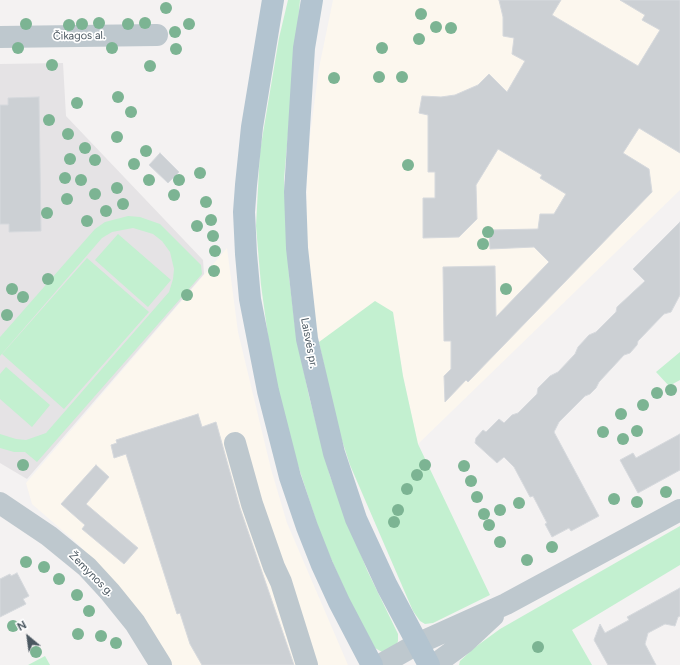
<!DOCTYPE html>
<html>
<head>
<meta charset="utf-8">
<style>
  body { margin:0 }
  #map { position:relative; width:680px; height:665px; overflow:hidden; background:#f4f2f2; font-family:Figtree,sans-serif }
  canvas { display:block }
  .north { position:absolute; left:8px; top:617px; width:40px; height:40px; -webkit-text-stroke:3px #fff; paint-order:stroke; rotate:331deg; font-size:11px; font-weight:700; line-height:16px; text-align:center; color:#4a5760 }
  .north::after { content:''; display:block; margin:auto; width:14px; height:18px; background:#4a5760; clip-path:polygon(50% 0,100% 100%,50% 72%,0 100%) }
</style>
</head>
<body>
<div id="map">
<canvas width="680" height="665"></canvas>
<div class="north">N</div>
</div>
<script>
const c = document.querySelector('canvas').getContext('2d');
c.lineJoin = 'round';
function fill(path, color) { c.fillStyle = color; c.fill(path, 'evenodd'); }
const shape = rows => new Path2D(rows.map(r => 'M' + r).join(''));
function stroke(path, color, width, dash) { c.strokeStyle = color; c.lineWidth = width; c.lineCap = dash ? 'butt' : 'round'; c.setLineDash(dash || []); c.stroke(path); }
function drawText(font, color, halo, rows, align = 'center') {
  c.font = font + ' Figtree,sans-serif'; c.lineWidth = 3.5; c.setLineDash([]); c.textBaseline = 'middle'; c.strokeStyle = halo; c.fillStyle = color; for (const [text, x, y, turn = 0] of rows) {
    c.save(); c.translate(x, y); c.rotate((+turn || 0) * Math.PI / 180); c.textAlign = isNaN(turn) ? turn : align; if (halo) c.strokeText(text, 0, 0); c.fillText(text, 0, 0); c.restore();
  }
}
fill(shape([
  [333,0,680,0,680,190,418,444,403,376,393,312,319,342,311,299,306,227,307,181,310,136,319,68],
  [227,248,238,332,271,469,287,523,348,665,170,665,118,586,78,544,32,504,26,483]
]), '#fcf7ee');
fill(shape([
  [63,63,66,116,203,260,204,274,27,479,0,463,0,64]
]), '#e5e3e5');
fill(shape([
  [288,0,300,0,284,179,289,276,296,334,309,396,330,476,367,570,398,634,398,641,396,646,382,652,375,648,351,604,321,536,295,456,273,373,261,285,256,226,260,151,279,38],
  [128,216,140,217,160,224,201,265,202,274,37,462,25,452,14,452,0,448,0,434,16,439,26,440,46,433,169,292,173,279,174,269,170,252,162,241,153,234,133,228,112,232,102,238,0,356,0,337,95,229,105,222],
  [118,234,171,280,148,307,95,260],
  [87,258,149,312,64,409,2,354],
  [375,301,393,312,403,376,418,444,490,595,433,623,425,624,420,621,413,611,350,465,336,422,319,342],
  [680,352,680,380,669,386,656,372],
  [6,367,50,405,32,427,0,399,0,374],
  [680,526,680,565,572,630,592,665,459,665,460,661,474,648,500,629],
  [45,656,50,665,28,665]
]), '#c3f0d0');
const building = shape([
  [499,0,561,0,552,15,638,66,660,30,642,20,645,15,620,0,680,0,680,153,639,128,623,153,649,169,652,192,468,382,466,380,445,402,444,376,451,369,451,341,444,341,443,267,495,266,496,317,549,262,534,247,490,249,489,230,538,229,540,214,554,214,566,194,540,178,542,175,498,149,476,185,477,219,459,237,423,238,423,198,435,198,435,172,428,172,428,115,419,113,422,96,441,97,455,95,478,85,489,74,507,92,525,61,512,54,514,38,503,36,503,17,499,0],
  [39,97,41,231,9,232,9,224,0,224,0,105,8,105,8,98,39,97],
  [160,153,179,172,168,183,149,165,160,153],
  [680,222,680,295,671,312,664,314,638,341,637,345,630,353,624,355,599,382,596,388,590,394,585,396,559,422,554,432,599,516,571,531,569,528,552,537,545,524,547,523,533,496,530,497,514,467,504,457,497,463,475,443,476,438,483,430,486,432,499,419,504,423,512,415,518,413,537,394,538,388,550,376,558,372,575,354,578,347,589,335,596,332,616,312,617,307,645,281,633,269,680,222],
  [198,414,202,427,216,422,240,508,294,665,202,665,190,644,180,613,177,614,126,454,114,458,111,445,117,443,116,440,198,414],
  [680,434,680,470,638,493,620,460,633,453,636,458,680,434],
  [96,465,109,477,86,504,138,548,124,564,82,529,85,525,61,504,96,465],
  [17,573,29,596,23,599,26,604,0,617,0,579,10,574,11,576,17,573],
  [680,588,680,616,678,617,675,626,665,624,648,633,645,644,656,665,608,665,594,640,600,624,605,633,629,620,627,617,680,588]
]);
fill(building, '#ccd0d4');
stroke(building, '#d6d9dd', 1);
stroke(shape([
  [0,37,157,35],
  [235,443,252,504,274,567,281,582,307,665],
  [0,503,49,536,87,567,110,592,135,623,161,665],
  [380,665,417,644,506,604,680,510],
  [434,665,464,643,493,616]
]), '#bec8ce', 22);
stroke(shape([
  [273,0,252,127,246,185,244,212,246,254,250,299,268,391,290,477,307,527,322,565,339,602,372,665],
  [312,0,304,48,295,192,297,248,307,339,334,453,356,519,387,586,429,665]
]), '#b3c4d0', 22);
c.fillStyle = '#7cb493';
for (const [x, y] of [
  [166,8],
  [421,14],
  [99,23],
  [145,23],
  [26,24],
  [82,24],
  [128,24],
  [189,24],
  [69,25],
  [436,27],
  [451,28],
  [175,32],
  [419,39],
  [18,48],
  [112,48],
  [382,48],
  [176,49],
  [52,65],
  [150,66],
  [379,77],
  [402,77],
  [334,78],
  [118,97],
  [77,103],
  [131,112],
  [49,120],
  [68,134],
  [117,137],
  [85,148],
  [146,151],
  [70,159],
  [95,160],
  [134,164],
  [408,165],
  [200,173],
  [65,178],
  [81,180],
  [149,180],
  [179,180],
  [117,188],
  [95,194],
  [174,195],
  [67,199],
  [206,202],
  [123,204],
  [106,211],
  [47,213],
  [211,220],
  [87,221],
  [197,226],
  [488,232],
  [213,236],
  [483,244],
  [215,251],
  [214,271],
  [48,279],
  [12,289],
  [506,289],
  [187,295],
  [23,297],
  [7,315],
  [671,390],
  [657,393],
  [643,405],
  [621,414],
  [637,431],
  [603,432],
  [623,439],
  [23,465],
  [425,465],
  [464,466],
  [417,475],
  [471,481],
  [407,489],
  [666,492],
  [477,497],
  [614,499],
  [637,502],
  [519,503],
  [398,510],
  [500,510],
  [484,514],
  [394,522],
  [489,525],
  [500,542],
  [552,547],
  [527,560],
  [26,562],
  [44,567],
  [59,579],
  [77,595],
  [89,611],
  [13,626],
  [78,634],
  [101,636],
  [116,643],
  [538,647],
  [36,652]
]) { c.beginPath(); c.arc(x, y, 6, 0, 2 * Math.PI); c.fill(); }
drawText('11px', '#4a5760', '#fff', [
  ["Čikagos al.",79,36,-1],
  ["Laisvės pr.",309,343,79],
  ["Žemynos g.",91,574,45]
]);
</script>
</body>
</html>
